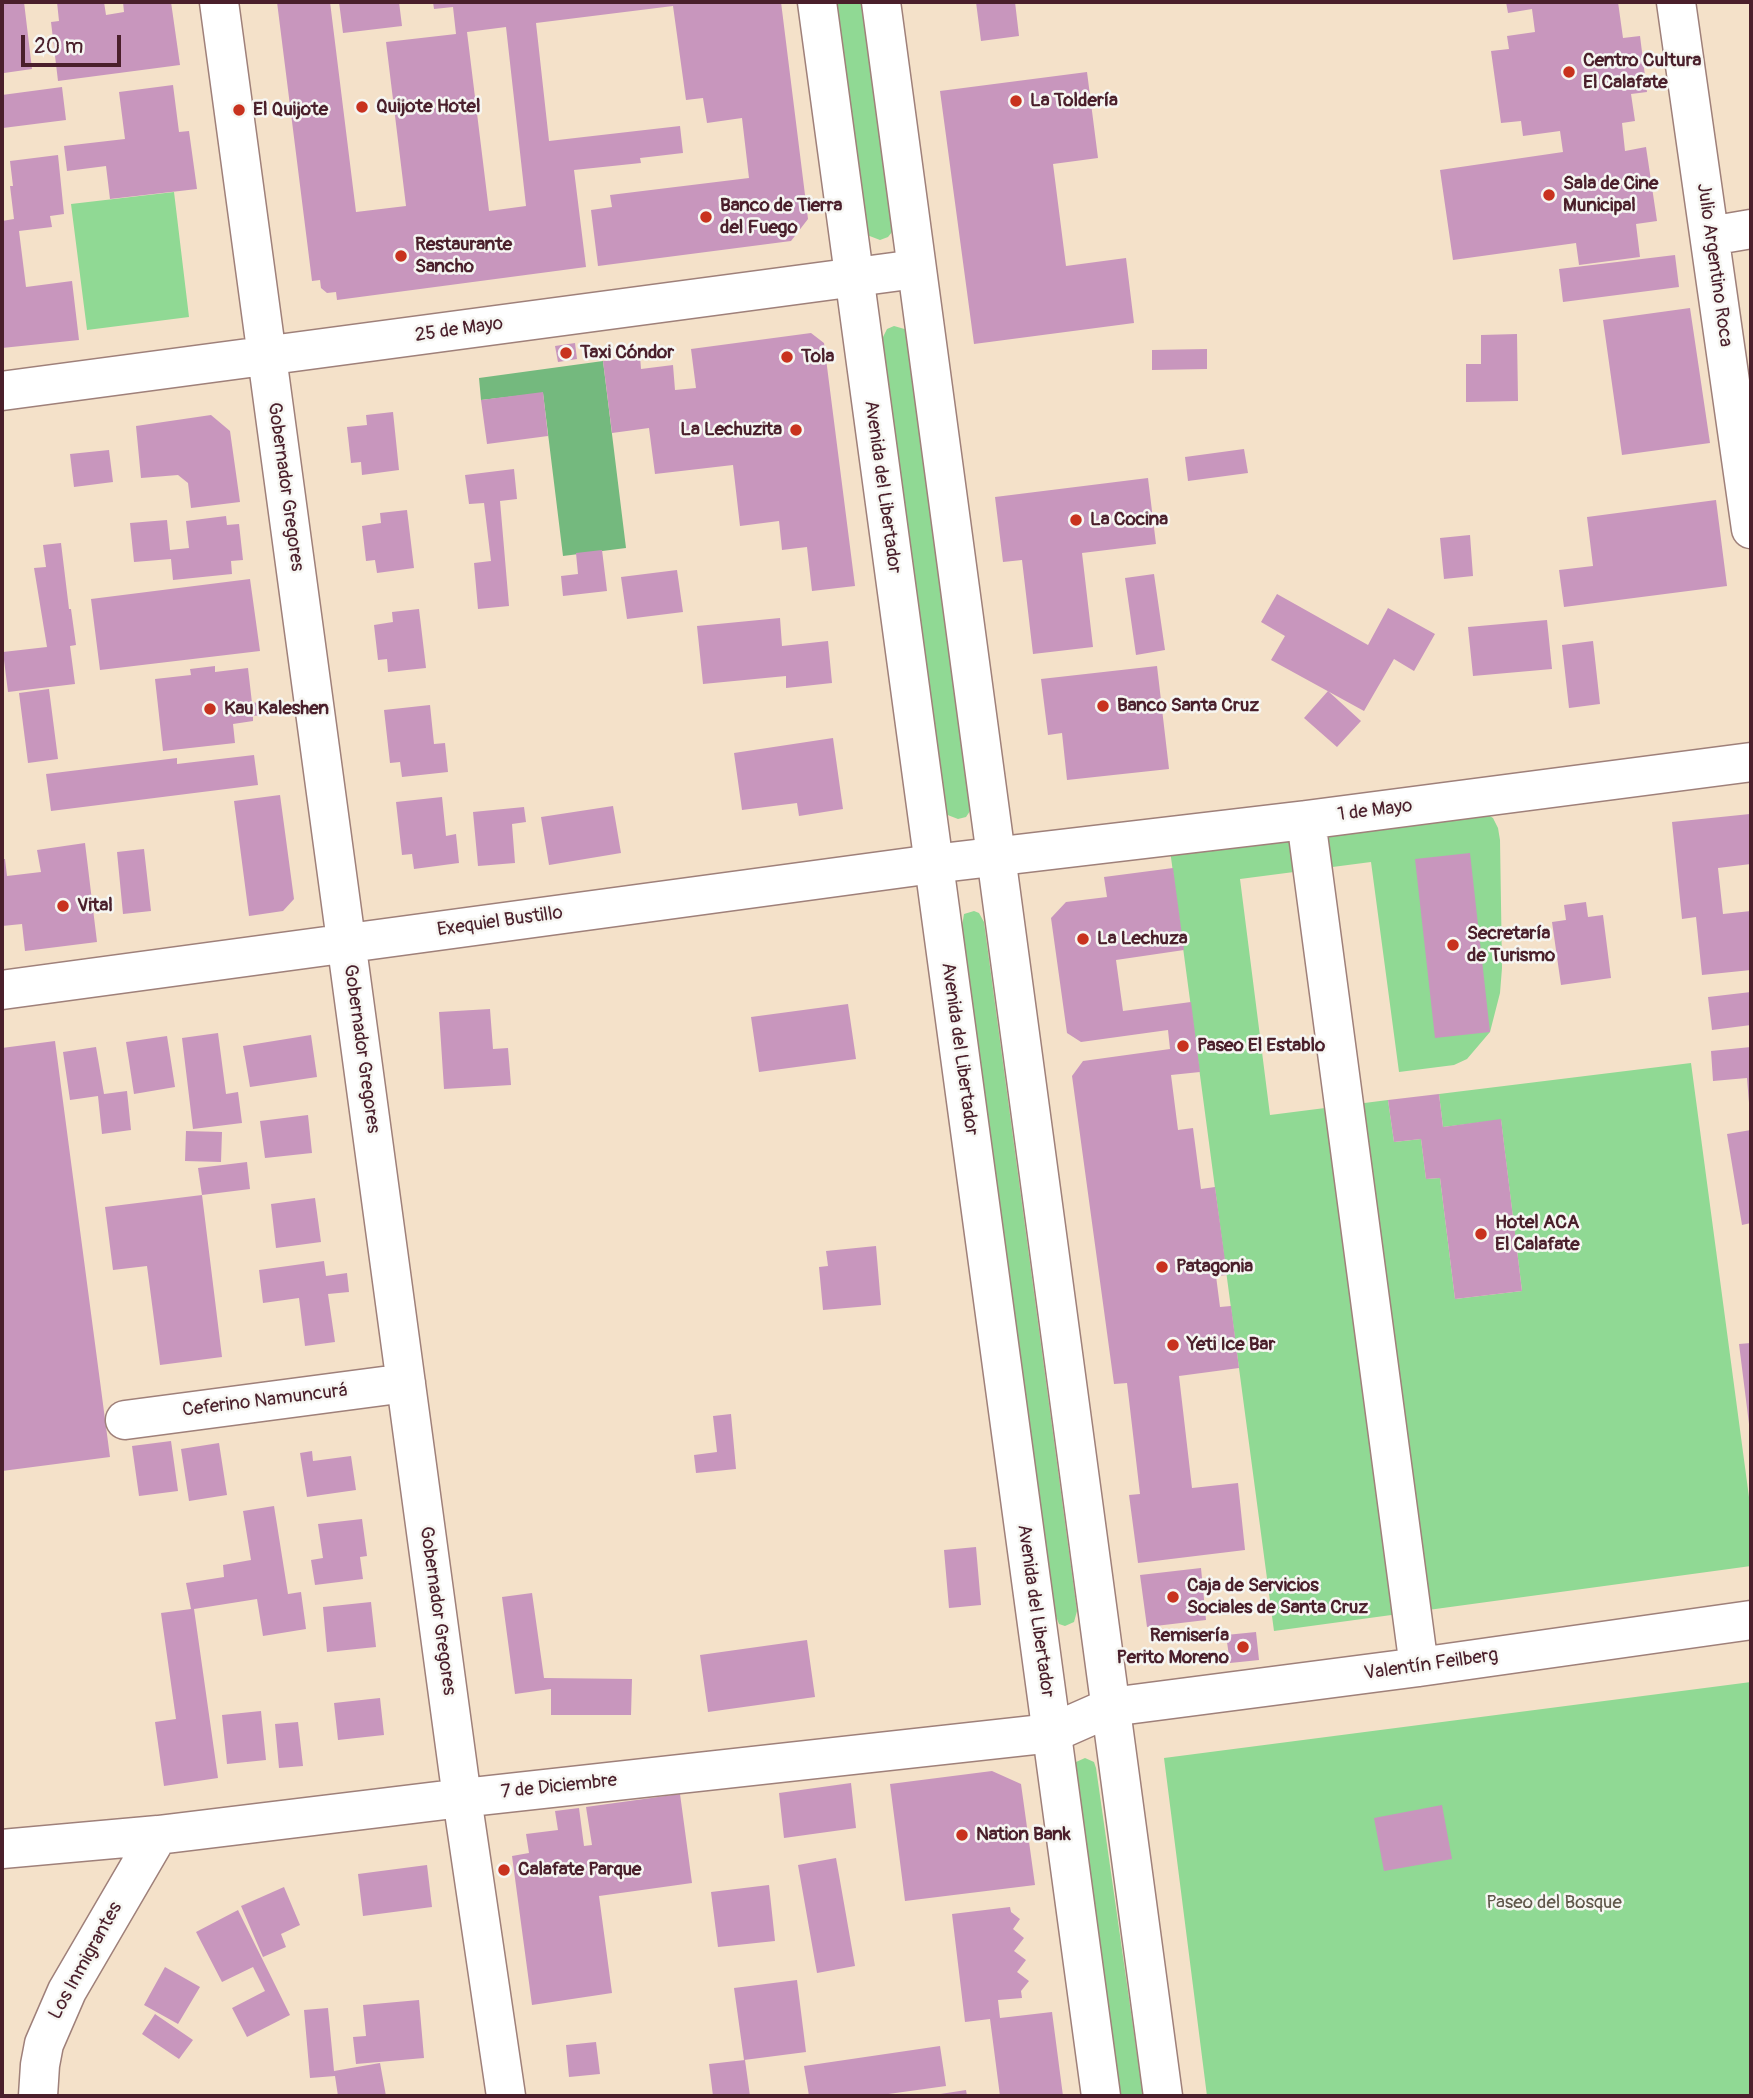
<!DOCTYPE html>
<html>
<head>
<meta charset="utf-8">
<style>
  body { margin:0 }
  #map { position:relative; width:1753px; height:2098px; overflow:hidden; background:#f4e1c9; font-family:Pangolin,sans-serif }
  canvas { display:block }
  .frame { position:absolute; inset:0; border:4px solid #4a1f2b; pointer-events:none }
  .scale { position:absolute; left:21px; top:35px; width:100px; height:32px; box-sizing:border-box; border:4px solid #4a1f2b; border-top:0; padding-left:9px; font-size:21px; line-height:24px; white-space:nowrap; color:#4a1f2b; -webkit-text-stroke:5px #f6f6f2; paint-order:stroke }
</style>
</head>
<body>
<div id="map">
<canvas width="1753" height="2098"></canvas>
<div class="frame"></div>
<div class="scale">20 m</div>
</div>
<script>
const c = document.querySelector('canvas').getContext('2d');
c.lineJoin = 'round';
function fill(path, color) { c.fillStyle = color; c.fill(path, 'evenodd'); }
const shape = rows => new Path2D(rows.map(r => 'M' + r).join(''));
function stroke(path, color, width, dash) { c.strokeStyle = color; c.lineWidth = width; c.lineCap = dash ? 'butt' : 'round'; c.setLineDash(dash || []); c.stroke(path); }
function drawText(font, color, halo, rows, align = 'center') {
  c.font = font + ' Pangolin,sans-serif'; c.lineWidth = 5; c.setLineDash([]); c.textBaseline = 'middle'; c.strokeStyle = halo; c.fillStyle = color; for (const [text, x, y, turn = 0] of rows) {
    c.save(); c.translate(x, y); c.rotate((+turn || 0) * Math.PI / 180); c.textAlign = isNaN(turn) ? turn : align; if (halo) c.strokeText(text, 0, 0); c.fillText(text, 0, 0); c.restore();
  }
}
fill(shape([
  [835,2,864,2,893,224,892,232,888,237,880,240,867,235],
  [174,192,189,317,87,330,71,204],
  [894,326,908,330,971,803,970,811,966,817,958,819,945,814,881,341,887,329],
  [1483,812,1493,818,1498,828,1500,840,1502,968,1500,993,1490,1032,1467,1059,1454,1065,1399,1072,1371,862,1240,879,1270,1115,1388,1100,1394,1142,1421,1139,1426,1179,1440,1178,1455,1299,1522,1291,1501,1120,1443,1127,1439,1094,1691,1063,1751,1512,1751,1566,1274,1631,1170,850],
  [974,911,979,913,984,922,1077,1611,1074,1622,1065,1626,1059,1624,1055,1614,962,926,964,914],
  [1751,1682,1751,2096,1207,2096,1164,1758],
  [1085,1758,1094,1762,1096,1768,1143,2096,1120,2096,1073,1772,1076,1762]
]), '#90d994');
fill(shape([
  [603,361,626,548,563,556,543,393,481,400,479,378]
]), '#74b97e');
fill(shape([
  [2,2,24,2,32,69,4,73],
  [57,2,104,2,106,15,124,12,123,2,171,2,180,65,58,81,51,22,59,21],
  [277,2,330,2,356,212,406,206,386,42,456,34,453,7,434,9,433,2,781,2,808,219,791,241,598,266,591,210,612,207,610,195,749,178,742,118,707,123,703,98,686,100,673,6,536,23,549,141,680,126,683,153,640,158,641,163,574,170,586,267,337,300,336,292,327,293,321,288,320,280,312,281],
  [506,27,526,206,489,211,467,32],
  [339,2,399,2,402,26,343,33],
  [976,2,1015,2,1019,36,981,41],
  [1506,2,1618,2,1623,38,1640,36,1647,92,1631,94,1635,121,1622,123,1625,151,1646,147,1657,221,1636,224,1640,257,1579,265,1576,243,1453,260,1440,170,1563,152,1560,131,1523,136,1521,121,1501,123,1491,51,1509,49,1507,36,1535,32,1532,9,1508,13],
  [1087,72,1098,158,1053,164,1066,266,1126,258,1134,323,974,344,940,91],
  [173,85,179,132,189,131,197,189,110,199,106,166,67,171,64,146,125,139,119,92],
  [62,87,66,120,3,128,2,95],
  [58,155,64,214,50,216,52,227,19,231,26,287,72,281,79,340,2,348,2,221,14,219,10,186,13,186,10,161],
  [1675,255,1679,287,1563,302,1559,269],
  [1690,308,1710,443,1622,455,1603,320],
  [811,333,824,343,855,586,812,591,807,547,782,550,779,521,740,526,733,465,655,474,649,428,612,433,603,361,640,356,641,369,673,365,675,390,696,388,691,349],
  [1517,334,1518,401,1466,402,1466,364,1481,364,1481,335],
  [575,343,577,359,558,362,555,346],
  [1207,349,1207,369,1152,370,1152,350],
  [543,392,548,436,487,444,481,400],
  [393,412,399,470,362,475,361,462,351,463,347,427,367,425,366,415],
  [211,415,230,431,240,502,191,508,188,483,178,475,141,478,136,426],
  [1244,449,1248,473,1188,481,1185,457],
  [109,450,113,482,74,487,70,454],
  [514,469,517,499,500,501,509,606,478,609,474,563,491,561,484,503,469,504,465,475],
  [1148,478,1156,544,1082,553,1093,647,1033,654,1022,560,1003,562,995,497],
  [1716,500,1727,586,1564,607,1559,570,1593,566,1587,517],
  [407,510,414,568,377,573,375,560,366,561,362,526,381,523,380,513],
  [226,516,227,525,239,524,243,560,231,561,232,574,173,580,171,559,134,562,130,523,167,520,170,550,189,548,186,521],
  [1470,535,1473,576,1444,579,1440,538],
  [61,543,69,609,71,609,76,645,70,646,75,684,8,692,3,652,47,647,34,568,46,567,43,545],
  [602,550,607,591,563,596,561,576,578,574,576,553],
  [677,570,683,612,627,619,621,577],
  [1154,574,1165,650,1136,655,1125,578],
  [250,579,260,651,100,670,91,599],
  [1277,594,1368,645,1388,608,1435,634,1414,671,1394,659,1364,711,1271,660,1285,636,1261,622],
  [419,609,426,668,388,672,387,659,378,660,374,625,393,622,392,612],
  [780,618,782,646,828,641,832,683,786,688,786,676,703,684,697,626],
  [1547,620,1552,669,1473,676,1468,627],
  [1593,641,1600,704,1569,708,1562,645],
  [215,666,215,672,248,668,252,703,262,702,263,715,253,716,253,721,233,724,235,743,163,751,155,679,191,675,190,669],
  [1157,666,1169,769,1067,780,1062,733,1048,735,1041,679],
  [49,689,58,759,28,763,19,693],
  [1328,691,1361,721,1337,747,1304,718],
  [430,705,434,744,445,743,448,772,402,777,400,762,390,763,384,710],
  [833,738,843,809,799,816,797,803,742,810,734,753],
  [254,755,258,785,51,811,46,774,177,758,177,764],
  [280,795,294,899,283,911,249,916,234,801],
  [442,797,446,836,456,834,459,863,414,869,412,854,402,855,396,802],
  [613,806,621,853,549,865,541,817],
  [524,807,526,822,512,824,515,863,478,866,473,812],
  [1750,814,1751,864,1718,868,1723,914,1751,911,1751,970,1702,975,1696,917,1682,919,1672,822],
  [85,843,97,942,25,951,22,924,2,926,2,859,5,859,7,876,41,872,37,850],
  [144,849,151,911,123,914,117,852],
  [1470,853,1490,1032,1435,1038,1415,859],
  [1173,868,1184,950,1116,960,1123,1011,1191,1002,1200,1072,1171,1075,1178,1130,1193,1128,1201,1189,1215,1187,1227,1275,1216,1276,1220,1307,1231,1306,1239,1368,1179,1376,1192,1488,1238,1483,1245,1550,1138,1563,1129,1495,1140,1494,1127,1383,1114,1384,1072,1076,1083,1061,1170,1049,1168,1030,1081,1042,1067,1033,1051,918,1066,902,1107,897,1104,877],
  [1586,902,1588,917,1603,915,1611,978,1561,985,1552,922,1566,920,1564,905],
  [1751,992,1751,1025,1712,1030,1708,997],
  [848,1004,856,1059,759,1072,751,1017],
  [490,1009,493,1049,508,1048,511,1085,444,1089,439,1012],
  [218,1033,226,1094,238,1092,242,1123,193,1129,182,1038],
  [311,1035,317,1077,250,1087,243,1046],
  [167,1036,175,1087,134,1094,126,1042],
  [55,1041,110,1457,2,1471,2,1048],
  [96,1047,104,1094,127,1091,131,1130,102,1134,98,1096,70,1100,63,1052],
  [1751,1047,1751,1103,1749,1103,1747,1078,1713,1081,1711,1051],
  [1439,1094,1443,1127,1501,1119,1522,1291,1455,1299,1440,1178,1426,1179,1421,1139,1394,1142,1388,1100],
  [308,1115,312,1153,265,1158,260,1121],
  [1751,1130,1751,1223,1742,1225,1727,1134],
  [186,1131,222,1132,221,1162,185,1161],
  [247,1162,250,1189,202,1195,198,1168],
  [202,1195,222,1357,160,1365,147,1266,113,1270,105,1207],
  [315,1198,321,1242,276,1248,271,1204],
  [876,1246,881,1305,823,1310,819,1267,828,1266,826,1251],
  [324,1261,326,1276,347,1273,349,1292,328,1294,335,1342,305,1346,299,1298,263,1303,259,1270],
  [1751,1343,1751,1432,1750,1432,1739,1344],
  [731,1414,736,1469,696,1473,694,1455,717,1452,713,1416],
  [171,1441,178,1491,139,1496,132,1446],
  [219,1443,227,1495,189,1501,181,1449],
  [312,1451,313,1461,351,1456,356,1490,307,1497,300,1453],
  [274,1506,288,1594,301,1592,306,1629,263,1636,257,1599,194,1609,218,1778,164,1786,155,1722,176,1719,161,1613,191,1609,186,1583,224,1577,223,1565,251,1560,243,1511],
  [362,1519,367,1556,360,1557,363,1579,315,1585,311,1560,323,1558,318,1524],
  [976,1547,981,1605,949,1608,944,1550],
  [1201,1568,1206,1620,1147,1627,1140,1575],
  [532,1593,544,1678,632,1679,631,1715,551,1715,551,1689,515,1694,502,1597],
  [371,1602,376,1647,327,1652,323,1607],
  [1256,1632,1259,1660,1230,1663,1226,1635],
  [807,1640,815,1697,708,1712,700,1655],
  [380,1698,384,1735,338,1740,334,1703],
  [261,1711,266,1760,227,1764,222,1715],
  [298,1722,303,1766,279,1768,275,1724],
  [992,1771,1021,1784,1035,1885,905,1901,890,1784],
  [851,1783,856,1828,784,1838,779,1793],
  [680,1794,692,1883,599,1896,612,1993,532,2005,512,1856,529,1853,526,1834,558,1830,555,1811,579,1808,584,1846,592,1845,586,1807],
  [1442,1805,1452,1859,1384,1871,1374,1818],
  [836,1858,855,1966,817,1973,798,1865],
  [427,1865,432,1907,363,1916,358,1874],
  [769,1885,775,1941,718,1947,711,1892],
  [284,1887,300,1925,281,1934,286,1947,263,1957,241,1906],
  [1010,1907,1011,1912,1020,1919,1013,1929,1024,1938,1014,1951,1026,1960,1017,1972,1029,1981,1021,1991,1022,1998,998,2000,1000,2018,1052,2012,1063,2096,1000,2096,990,2019,965,2022,952,1914],
  [238,1910,290,2015,247,2037,232,2008,265,1991,253,1967,222,1982,196,1932],
  [165,1967,200,1987,178,2024,144,2005],
  [797,1980,806,2052,744,2060,734,1988],
  [419,2000,424,2058,356,2064,353,2037,366,2036,363,2005],
  [328,2008,334,2071,380,2063,386,2096,338,2096,335,2076,310,2078,304,2010],
  [155,2014,193,2040,179,2059,142,2034],
  [596,2042,600,2074,569,2077,566,2045],
  [940,2046,946,2086,874,2096,809,2096,804,2066],
  [745,2060,750,2096,713,2096,709,2064],
  [966,2090,967,2096,934,2096,934,2095]
]), '#c896bd');
const minor = shape([
  [219,2,462,1798,506,2096],
  [1676,2,1751,529],
  [1710,236,1751,229],
  [2,391,916,269],
  [1306,820,1419,1667],
  [2,990,933,864,1306,820,1751,762],
  [125,1420,406,1383],
  [2,1849,158,1835,462,1798,1052,1733,1111,1707,1419,1667,1751,1620],
  [38,2096,40,2065,44,2044,67,1991,158,1835]
]);
const major = shape([
  [817,2,1101,2096],
  [881,2,1163,2096]
]);
stroke(minor, '#9f807a', 41);
stroke(major, '#9f807a', 41);
stroke(minor, '#fff', 38);
stroke(major, '#fff', 38);
for (const [x, y, r, color] of [
  [1569,72,7,"#c8321e"],
  [1016,101,7,"#c8321e"],
  [362,107,7,"#c8321e"],
  [239,110,7,"#c8321e"],
  [1549,195,7,"#c8321e"],
  [706,217,7,"#c8321e"],
  [401,256,7,"#c8321e"],
  [566,353,7,"#c8321e"],
  [787,357,7,"#c8321e"],
  [796,430,7,"#c8321e"],
  [1076,520,7,"#c8321e"],
  [1103,706,7,"#c8321e"],
  [210,709,7,"#c8321e"],
  [63,906,7,"#c8321e"],
  [1083,939,7,"#c8321e"],
  [1453,945,7,"#c8321e"],
  [1183,1046,7,"#c8321e"],
  [1481,1234,7,"#c8321e"],
  [1162,1267,7,"#c8321e"],
  [1173,1345,7,"#c8321e"],
  [1173,1597,7,"#c8321e"],
  [1243,1647,7,"#c8321e"],
  [962,1835,7,"#c8321e"],
  [504,1870,7,"#c8321e"]
]) { const dot = new Path2D(); dot.arc(x, y, r, 0, 2 * Math.PI); c.fillStyle = color; c.fill(dot); stroke(dot, '#f6f6f2', 2.5); }
drawText('bold 19px', '#4a1f2b', '#f6f6f2', [
  ["Centro Cultura",1583,61],
  ["El Calafate",1583,83],
  ["La Toldería",1030,101],
  ["Quijote Hotel",376,107],
  ["El Quijote",253,110],
  ["Sala de Cine",1563,184],
  ["Municipal",1563,206],
  ["Banco de Tierra",720,206],
  ["del Fuego",720,228],
  ["Restaurante",415,245],
  ["Sancho",415,267],
  ["Taxi Cóndor",580,353],
  ["Tola",801,357],
  ["La Lechuzita",782,430,"right"],
  ["La Cocina",1090,520],
  ["Banco Santa Cruz",1117,706],
  ["Kau Kaleshen",224,709],
  ["Vital",77,906],
  ["Secretaría",1467,934],
  ["de Turismo",1467,956],
  ["La Lechuza",1097,939],
  ["Paseo El Establo",1197,1046],
  ["Hotel ACA",1495,1223],
  ["El Calafate",1495,1245],
  ["Patagonia",1176,1267],
  ["Yeti Ice Bar",1187,1345],
  ["Caja de Servicios",1187,1586],
  ["Sociales de Santa Cruz",1187,1608],
  ["Remisería",1229,1636,"right"],
  ["Perito Moreno",1229,1658,"right"],
  ["Nation Bank",976,1835],
  ["Calafate Parque",518,1870]
], 'left');
drawText('19px', '#4a1f2b', '#f6f6f2', [
  ["Julio Argentino Roca",1714,265,82],
  ["25 de Mayo",459,330,-8],
  ["Gobernador Gregores",285,487,82],
  ["Avenida del Libertador",882,487,82],
  ["1 de Mayo",1375,811,-7],
  ["Exequiel Bustillo",500,922,-8],
  ["Gobernador Gregores",361,1049,82],
  ["Avenida del Libertador",959,1049,82],
  ["Ceferino Namuncurá",265,1401,-7],
  ["Gobernador Gregores",437,1611,82],
  ["Avenida del Libertador",1035,1611,82],
  ["Valentín Feilberg",1431,1665,-8],
  ["7 de Diciembre",559,1787,-6],
  ["Los Inmigrantes",86,1961,-61]
]);
drawText('19px', '#5f574a', '#f6f6f2', [
  ["Paseo del Bosque",1554,1903]
]);
</script>
</body>
</html>
